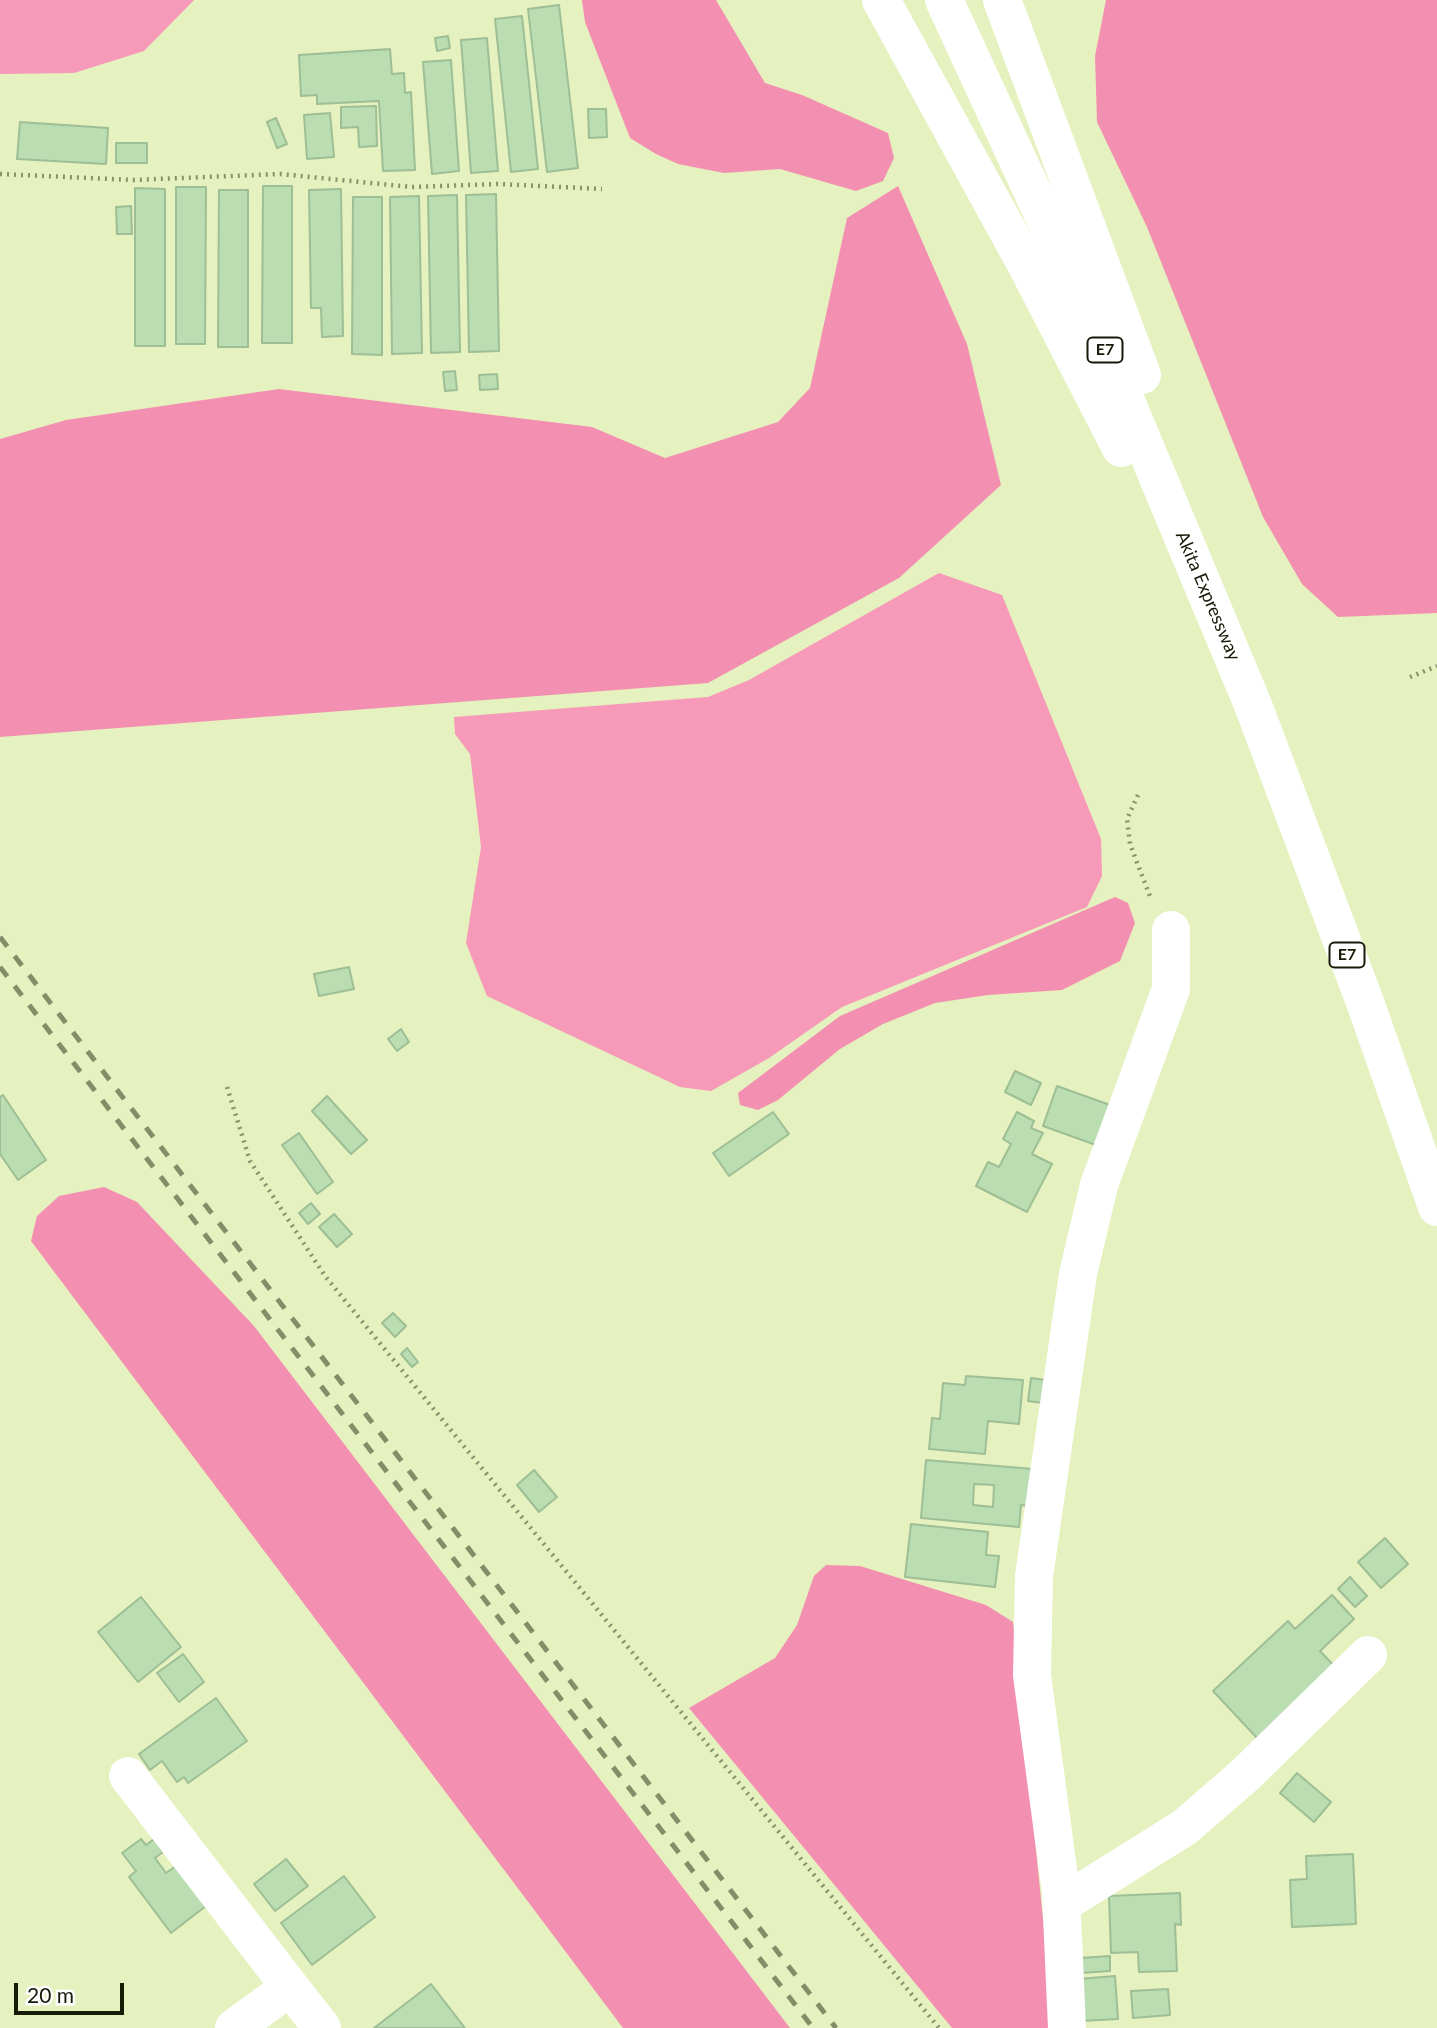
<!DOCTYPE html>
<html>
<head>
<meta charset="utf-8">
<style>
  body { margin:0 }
  #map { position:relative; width:1437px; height:2028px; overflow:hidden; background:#e5f1be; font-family:Lato,sans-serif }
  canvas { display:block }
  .scale { position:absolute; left:14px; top:1983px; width:110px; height:32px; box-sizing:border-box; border:4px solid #161a07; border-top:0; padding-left:9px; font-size:21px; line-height:24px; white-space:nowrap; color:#161a07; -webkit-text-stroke:5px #fff; paint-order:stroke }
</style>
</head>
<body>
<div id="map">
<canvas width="1437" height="2028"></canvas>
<div class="scale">20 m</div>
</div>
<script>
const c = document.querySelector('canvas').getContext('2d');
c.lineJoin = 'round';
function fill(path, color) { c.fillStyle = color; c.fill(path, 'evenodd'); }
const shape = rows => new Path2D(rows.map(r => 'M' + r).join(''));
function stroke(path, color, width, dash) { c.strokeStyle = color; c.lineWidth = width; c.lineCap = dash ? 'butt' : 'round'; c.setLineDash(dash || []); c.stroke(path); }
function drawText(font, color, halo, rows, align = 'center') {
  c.font = font + ' Lato,sans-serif'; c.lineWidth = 7; c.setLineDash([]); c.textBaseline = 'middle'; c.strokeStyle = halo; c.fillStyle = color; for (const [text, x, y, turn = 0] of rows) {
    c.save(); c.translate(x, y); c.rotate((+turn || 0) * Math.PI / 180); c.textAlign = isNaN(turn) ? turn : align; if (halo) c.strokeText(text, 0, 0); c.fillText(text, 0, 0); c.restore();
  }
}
fill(shape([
  [0,0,194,0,144,51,74,73,0,74],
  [939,573,1002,595,1101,839,1102,876,1087,907,842,1007,769,1058,711,1091,680,1087,487,996,466,943,481,847,470,754,455,734,454,717,708,697,749,680]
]), '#f799b8');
fill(shape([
  [582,0,716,0,765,83,802,95,888,133,894,158,883,181,856,191,780,169,724,173,678,164,656,154,630,138,585,22],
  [1106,0,1437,0,1437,613,1338,617,1302,584,1263,517,1147,227,1097,122,1095,56],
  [898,186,967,344,1001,485,899,578,708,683,0,737,0,439,66,420,279,389,592,427,665,458,778,422,810,388,847,218],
  [1115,897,1128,903,1135,923,1120,961,1062,990,988,995,935,1003,883,1024,840,1049,778,1100,758,1110,740,1105,738,1093,840,1016],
  [104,1187,137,1202,254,1326,790,2028,623,2028,31,1241,37,1216,59,1196],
  [826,1565,860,1566,986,1605,1013,1622,1054,2028,952,2028,689,1708,775,1658,797,1625,814,1576]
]), '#f390b1');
const building = shape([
  [559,5,578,168,547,172,528,9,559,5],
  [522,16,538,169,511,172,495,19,522,16],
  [448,36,450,48,437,51,435,38,448,36],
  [487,38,498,171,471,173,461,40,487,38],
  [390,49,392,74,404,73,405,93,411,92,415,170,383,171,379,101,317,104,317,95,301,96,299,55,390,49],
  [451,60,459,171,432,174,423,62,451,60],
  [376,106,377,146,359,147,358,127,341,128,341,107,376,106],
  [588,109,606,109,607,137,589,138,588,109],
  [330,113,334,157,307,159,304,115,330,113],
  [276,118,287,144,277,148,267,122,276,118],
  [20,122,108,128,106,164,17,159,20,122],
  [116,143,147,143,147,163,116,163,116,143],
  [263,186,292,186,292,343,262,343,263,186],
  [176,187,206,187,205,344,176,344,176,187],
  [135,188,165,189,165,346,135,346,135,188],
  [341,189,343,336,322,337,321,308,311,308,309,190,341,189],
  [219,190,248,190,248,347,218,347,219,190],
  [496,194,499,351,469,352,466,195,496,194],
  [457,195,460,352,431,353,428,196,457,195],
  [419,196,422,353,392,354,390,197,419,196],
  [353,197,382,197,382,355,352,354,353,197],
  [131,206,132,234,117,234,116,207,131,206],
  [455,371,457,390,445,391,443,372,455,371],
  [497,374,498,389,480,390,479,375,497,374],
  [349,967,354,989,319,996,314,974,349,967],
  [401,1029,409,1042,397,1051,388,1039,401,1029],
  [1015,1071,1041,1083,1031,1105,1005,1092,1015,1071],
  [1057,1086,1110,1105,1096,1145,1043,1126,1057,1086],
  [3,1095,46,1160,18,1180,0,1154,0,1097,3,1095],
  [327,1096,367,1140,351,1154,312,1111,327,1096],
  [773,1112,789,1134,729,1176,713,1153,773,1112],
  [1017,1112,1034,1121,1031,1128,1043,1133,1032,1154,1052,1164,1027,1212,976,1186,988,1162,999,1167,1011,1144,1003,1139,1017,1112],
  [299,1133,333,1182,317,1194,282,1145,299,1133],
  [311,1203,320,1214,308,1224,299,1213,311,1203],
  [334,1214,352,1234,337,1247,319,1227,334,1214],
  [393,1313,406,1326,395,1337,382,1323,393,1313],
  [407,1348,418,1362,412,1367,401,1354,407,1348],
  [966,1376,1023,1380,1019,1424,988,1421,985,1454,929,1449,932,1418,940,1419,943,1383,965,1385,966,1376],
  [1031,1378,1046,1380,1043,1403,1028,1401,1031,1378],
  [926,1460,1033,1469,1030,1506,1021,1505,1019,1527,921,1518,926,1460],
  [974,1484,994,1485,993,1507,973,1505,974,1484],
  [534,1470,557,1497,539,1512,517,1485,534,1470],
  [911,1524,988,1532,986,1555,999,1556,995,1587,905,1577,911,1524],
  [1385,1538,1408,1564,1381,1588,1358,1562,1385,1538],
  [1350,1577,1367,1596,1355,1607,1338,1589,1350,1577],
  [1332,1595,1354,1619,1320,1651,1341,1673,1258,1739,1213,1691,1288,1621,1295,1629,1332,1595],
  [141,1597,181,1647,138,1682,98,1632,141,1597],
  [183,1654,204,1682,179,1702,157,1673,183,1654],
  [216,1698,247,1741,188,1783,184,1777,177,1782,162,1761,150,1770,139,1754,216,1698],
  [1297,1773,1331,1802,1314,1822,1280,1793,1297,1773],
  [141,1839,146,1845,154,1839,163,1852,155,1858,166,1873,176,1866,206,1906,171,1933,129,1877,136,1871,122,1853,141,1839],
  [1353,1854,1356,1924,1292,1927,1290,1880,1307,1879,1306,1856,1353,1854],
  [286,1859,308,1886,275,1911,254,1884,286,1859],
  [344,1876,375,1917,312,1965,281,1923,344,1876],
  [1180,1893,1181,1925,1175,1924,1177,1971,1139,1972,1138,1952,1111,1953,1109,1896,1180,1893],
  [1110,1956,1110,1971,1081,1973,1080,1958,1110,1956],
  [1115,1976,1118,2019,1080,2021,1078,1979,1115,1976],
  [431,1984,465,2028,374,2028,431,1984],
  [1168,1989,1170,2015,1133,2018,1131,1991,1168,1989]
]);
fill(building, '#bbddb2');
stroke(building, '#9ebe95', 2);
stroke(shape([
  [0,174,133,180,280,174,412,187,498,184,602,189],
  [1410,677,1437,666],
  [1138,795,1127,819,1130,844,1151,899],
  [227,1087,250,1161,325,1276,939,2028]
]), '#88916c', 4.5, [2, 5]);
stroke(shape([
  [128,1776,290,1987],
  [1062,1904,1185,1827,1245,1775,1368,1655],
  [234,2028,290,1987,322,2028],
  [1067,2028,1061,1892,1032,1675,1034,1576,1078,1274,1099,1185,1171,989,1171,930]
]), '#fff', 38);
stroke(shape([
  [881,0,1026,264,1121,448],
  [944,0,1095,327,1253,705,1365,1002,1437,1207],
  [1002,0,1142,375]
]), '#fff', 38);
stroke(shape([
  [0,937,836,2028],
  [0,967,813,2028]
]), '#848c68', 5, [12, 12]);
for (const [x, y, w] of [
  [1105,350,35],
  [1347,955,35]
]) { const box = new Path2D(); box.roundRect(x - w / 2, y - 12.5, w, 25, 5); c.fillStyle = '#fff'; c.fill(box); stroke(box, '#161a07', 2); }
drawText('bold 16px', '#161a07', null, [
  ["E7",1105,350],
  ["E7",1347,955]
]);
drawText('18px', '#161a07', '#fff', [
  ["Akita Expressway",1208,596,67]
]);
</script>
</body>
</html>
